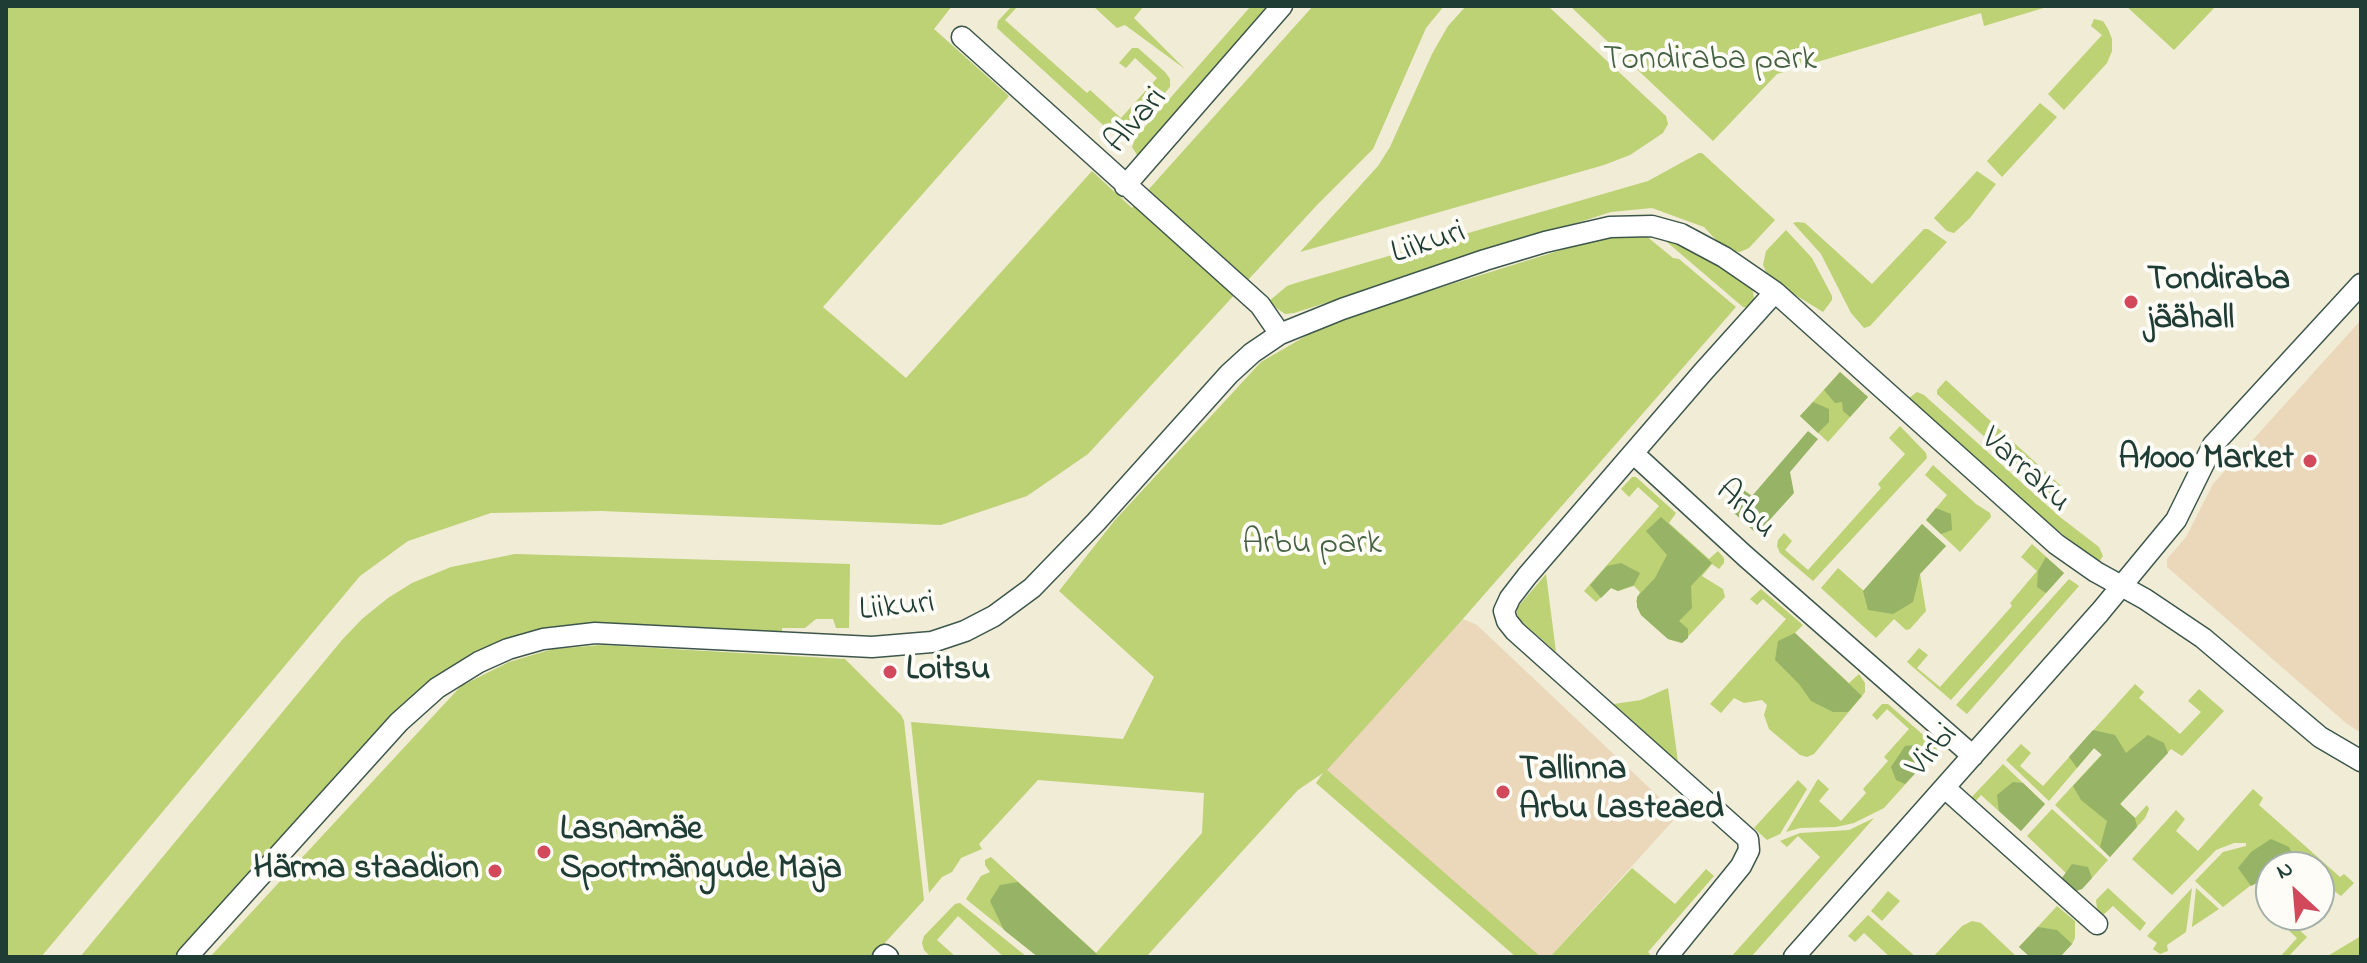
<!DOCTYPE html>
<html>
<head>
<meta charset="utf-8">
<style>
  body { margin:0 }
  #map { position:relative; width:2367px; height:963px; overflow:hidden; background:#f0ecd5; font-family:"Indie Flower",sans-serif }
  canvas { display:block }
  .frame { position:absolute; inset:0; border:8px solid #1f3d34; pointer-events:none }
  .north { position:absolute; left:2255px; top:851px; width:80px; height:80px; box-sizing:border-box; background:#fdfcf7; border:2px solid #a4b0a9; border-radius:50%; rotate:334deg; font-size:22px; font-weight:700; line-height:32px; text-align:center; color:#1f3d34 }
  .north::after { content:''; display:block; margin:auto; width:28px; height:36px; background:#d1495b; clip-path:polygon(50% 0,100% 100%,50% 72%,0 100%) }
</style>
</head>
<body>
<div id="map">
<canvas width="2367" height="963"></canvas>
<div class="frame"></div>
<div class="north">N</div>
</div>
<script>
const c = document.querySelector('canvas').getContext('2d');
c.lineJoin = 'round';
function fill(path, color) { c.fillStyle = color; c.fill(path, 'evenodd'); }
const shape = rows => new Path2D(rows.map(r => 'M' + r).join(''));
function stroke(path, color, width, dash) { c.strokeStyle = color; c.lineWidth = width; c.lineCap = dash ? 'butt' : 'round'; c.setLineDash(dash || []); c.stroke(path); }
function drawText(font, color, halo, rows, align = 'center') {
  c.font = font + ' "Indie Flower",sans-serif'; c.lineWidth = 8; c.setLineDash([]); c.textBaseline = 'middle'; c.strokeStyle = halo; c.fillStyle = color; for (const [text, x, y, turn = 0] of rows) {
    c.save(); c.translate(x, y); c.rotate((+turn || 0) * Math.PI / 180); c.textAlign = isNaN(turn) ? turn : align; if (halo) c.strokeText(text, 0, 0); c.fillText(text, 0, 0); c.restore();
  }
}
fill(shape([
  [2361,320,2361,733,2346,723,2167,567,2167,559,2186,537,2213,484],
  [1463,619,1477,625,1678,815,1550,957,1541,957,1326,770]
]), '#ebd8ba');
fill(shape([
  [6,6,952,6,934,29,1009,96,823,307,906,378,1092,171,1132,208,1313,6,1444,6,1426,28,1373,149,1317,205,1088,454,1027,496,941,525,601,511,491,513,408,541,360,576,41,957,6,957],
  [1012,6,1018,6,1005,20,1087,93,1090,90,1121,118,1157,78,1135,58,1126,68,1119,63,1132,48,1138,48,1165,72,1170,79,1170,87,1130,133,1122,136,1114,135,997,28,998,21],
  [1093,6,1144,6,1134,18,1185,69,1125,25,1117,28],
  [1251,6,1276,6,1139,158,1132,147,1136,137],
  [1466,6,1548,6,1666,116,1668,124,1663,133,1630,155,1604,165,1300,252,1378,166,1390,147,1432,54,1448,26],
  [1570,6,2050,6,1984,26,1981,13,1777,74,1713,141],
  [2126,6,2216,6,2174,50],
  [2094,19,2103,21,2108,29,2112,39,2112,51,2107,63,2064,110,2048,94,2102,35,2091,26],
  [2040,103,2057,117,2002,177,1987,161],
  [1699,153,1702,153,1775,220,1749,248,1740,252,1731,251,1721,245,1704,227,1652,208,1611,212,1294,313,1285,314,1268,302,1287,286,1299,282,1648,181],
  [1977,171,1996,184,1970,218,1954,233,1947,231,1934,218],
  [1797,222,1805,223,1872,284,1924,229,1928,229,1947,242,1870,326,1864,328,1851,313,1821,254,1793,223],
  [1786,230,1812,258,1832,296,1832,300,1823,312,1789,291,1766,272,1763,265,1766,251],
  [1645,235,1673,258,1679,259,1736,307,1454,629,1327,770,1541,957,1516,957,1316,783,1323,773,1298,790,1146,957,1038,957,966,899,981,876,990,872,985,865,985,860,991,857,1096,953,1202,833,1204,793,1038,780,979,844,982,849,961,858,952,872,942,877,929,893,911,722,1123,739,1154,677,1059,591,1115,520,1261,362,1311,333,1365,311,1603,237],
  [1661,237,1679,242,1747,282,1753,291,1754,299,1750,308,1743,307],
  [1840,372,1868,397,1828,442,1800,416],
  [1946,380,2061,486,2053,495,2048,494,1937,394,1937,390],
  [1917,392,1924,395,2060,517,2099,547,2103,556,2099,562,2048,523,1909,398],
  [1900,426,1926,453,1927,458,1813,581,1780,553,1777,546,1778,540,1784,533,1792,541,1785,550,1808,570,1881,488,1878,484,1905,454,1889,438],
  [1933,465,1976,504,1990,513,1991,517,1960,552,1926,520,1947,495,1925,475],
  [1632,477,1636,477,1676,513,1669,523,1709,559,1718,551,1724,558,1724,563,1719,569,1712,564,1702,576,1723,589,1725,597,1682,643,1668,639,1641,615,1636,601,1640,592,1634,586,1618,591,1611,588,1596,602,1584,591,1659,506,1638,487,1629,497,1621,489],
  [1922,524,1946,546,1920,574,1926,611,1910,629,1906,630,1894,619,1876,638,1821,588,1838,568,1864,591],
  [2032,544,2064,573,1951,700,1907,662,1919,648,1928,655,1917,668,1940,687,2012,606,2010,603,2037,571,2021,557],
  [515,554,850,564,849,628,836,628,833,619,816,619,805,628,782,628,782,634,548,630,370,741,176,957,80,957,342,640,362,619,388,598,412,583,451,567],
  [1546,574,1556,652,1519,619,1517,614,1517,608],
  [2069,579,2079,586,1967,714,1956,705],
  [1761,589,1803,625,1795,633,1849,683,1859,674,1865,683,1865,692,1862,696,1814,754,1807,757,1800,755,1769,729,1764,715,1767,705,1762,700,1744,703,1734,698,1721,713,1710,704,1786,619,1763,599,1757,605,1750,599],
  [602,645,845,659,901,715,904,721,924,900,872,957,210,957,461,686,509,662,553,649],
  [2135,684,2144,692,2139,698,2180,734,2201,712,2188,701,2199,689,2224,711,2182,756,2171,749,2120,804,2135,818,2147,805,2149,809,2145,818,2110,857,2055,805,2102,754,2094,748,2049,801,2006,760,2021,744,2031,753,2020,766,2043,786],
  [1668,688,1678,762,1614,704,1641,700],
  [1882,704,1888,704,1938,748,1884,808,1854,823,1836,827,1800,828,1786,832,1818,779,1829,789,1819,801,1841,821,1866,793,1863,789,1888,761,1884,757,1909,729,1887,709,1877,720,1872,715],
  [2003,764,2045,804,2021,831,1981,795,1973,804,1969,800],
  [1798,780,1807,789,1780,834,1767,840,1754,828],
  [2253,789,2263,798,2259,805,2340,877,2344,874,2354,883,2341,896,2319,880,2319,867,2271,867,2271,876,2255,882,2223,907,2195,881,2223,852,2246,846,2246,843,2234,843,2216,850,2172,895,2132,859,2176,810,2185,819,2176,831,2198,851],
  [2052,809,2108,860,2082,889,2059,882,2066,873,2027,836],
  [1874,818,1751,957,1731,957,1820,857,1798,836,1787,847,1780,841,1800,833,1849,830],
  [1632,868,1675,904,1706,869,1714,876,1648,952,1652,957,1550,957],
  [2108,888,2146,923,2140,931,2113,906,2103,915,2097,909,2096,900],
  [2192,888,2186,932,2167,945,2168,951,2160,954,2153,949,2157,943,2147,936],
  [2196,888,2219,909,2192,927],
  [1888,891,1900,901,1882,921,1871,911],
  [960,903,1027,957,1004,957,958,916,937,940,956,957,931,957,924,950,922,943,924,936,955,904],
  [2057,906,2075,921,2075,938,2072,944,2060,957,2030,957,2019,947],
  [1868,915,1916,957,1890,957,1864,933,1855,942,1848,936],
  [2272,915,2283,915,2307,937,2288,957,2280,957,2297,938],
  [1972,921,1981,923,2017,957,1933,957,1962,926],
  [2361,936,2361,954,2356,957,2326,957]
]), '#bdd175');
fill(shape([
  [1840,372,1868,397,1850,417,1843,411,1842,402,1835,403,1824,390],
  [1813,402,1829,409,1829,422,1818,433,1800,416],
  [1808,431,1818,439,1790,472,1794,493,1757,534,1723,503,1738,486,1752,496],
  [1936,508,1951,514,1952,530,1941,534,1926,520],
  [1661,517,1712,563,1691,586,1692,608,1679,621,1688,629,1688,638,1682,643,1668,639,1641,615,1637,607,1637,597,1655,578,1667,555,1646,531],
  [1922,524,1946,546,1920,574,1913,602,1893,614,1868,610,1863,591],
  [2046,557,2064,573,2046,593,2037,587,2038,571],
  [1621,563,1640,573,1634,585,1618,591,1611,588,1601,598,1590,585,1607,566],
  [1795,633,1862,696,1848,712,1833,712,1811,701,1799,684,1775,660,1778,641],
  [2093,730,2115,735,2126,753,2148,735,2164,743,2168,753,2120,804,2135,818,2137,827,2110,857,2100,847,2107,821,2081,800,2073,786,2102,755,2094,748,2077,768,2069,757],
  [1915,745,1925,749,1925,763,1905,784,1896,780,1891,767,1905,746],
  [2013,782,2023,783,2045,804,2021,831,1999,811,1997,795],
  [2271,839,2289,847,2298,865,2271,867,2271,876,2251,886,2238,868,2251,852],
  [2072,864,2088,867,2092,878,2082,889,2074,892,2059,882],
  [1018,882,1100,957,1038,957,1004,930,990,901,1000,885],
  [2038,927,2057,930,2072,944,2060,957,2030,957,2019,947]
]), '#96b366');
const minor = shape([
  [962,37,1260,305,1280,334],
  [1125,186,1282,6],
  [1634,454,1745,556,1973,756],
  [1945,788,2097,924],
  [187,957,399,722,437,688,479,662,508,649,543,639,595,633,872,647,932,642,965,631,994,616,1032,588,1096,522,1229,374,1252,353,1280,334,1342,309,1485,260,1545,242,1610,227,1652,226,1681,234,1724,257,1775,292,2056,544,2096,572,2145,599,2203,638,2320,737,2361,761],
  [883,957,885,955,888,957],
  [1667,957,1741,866,1749,850,1748,839,1515,631,1507,621,1504,611,1510,598,1527,576,1703,372,1775,292],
  [1794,957,2100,612,2176,520,2213,445,2361,284]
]);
stroke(minor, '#3e574c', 23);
stroke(minor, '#fff', 20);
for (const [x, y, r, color] of [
  [2131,302,8,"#d1495b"],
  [2310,461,8,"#d1495b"],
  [890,672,8,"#d1495b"],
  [1503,792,8,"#d1495b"],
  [544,852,8,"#d1495b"],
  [495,871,8,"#d1495b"]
]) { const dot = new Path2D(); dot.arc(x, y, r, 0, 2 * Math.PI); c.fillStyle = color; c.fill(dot); stroke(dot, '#fdfcf7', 3); }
drawText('34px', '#466244', '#fdfcf7', [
  ["Tondiraba park",1710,62],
  ["Arbu park",1312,546]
]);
drawText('34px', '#1f3d34', '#fdfcf7', [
  ["Alvari",1138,122,-49],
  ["Liikuri",1429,245,-18],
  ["Varraku",2024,472,42],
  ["Arbu",1744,511,43],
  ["Liikuri",897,609,-6],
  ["Virbi",1934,752,-49]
]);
drawText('bold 34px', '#1f3d34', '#fdfcf7', [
  ["Tondiraba",2147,282],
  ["jäähall",2147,321],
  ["A1000 Market",2294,461,"right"],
  ["Loitsu",906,672],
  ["Tallinna",1519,772],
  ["Arbu Lasteaed",1519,811],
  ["Lasnamäe",560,832],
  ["Sportmängude Maja",560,871],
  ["Härma staadion",479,871,"right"]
], 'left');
</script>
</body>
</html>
